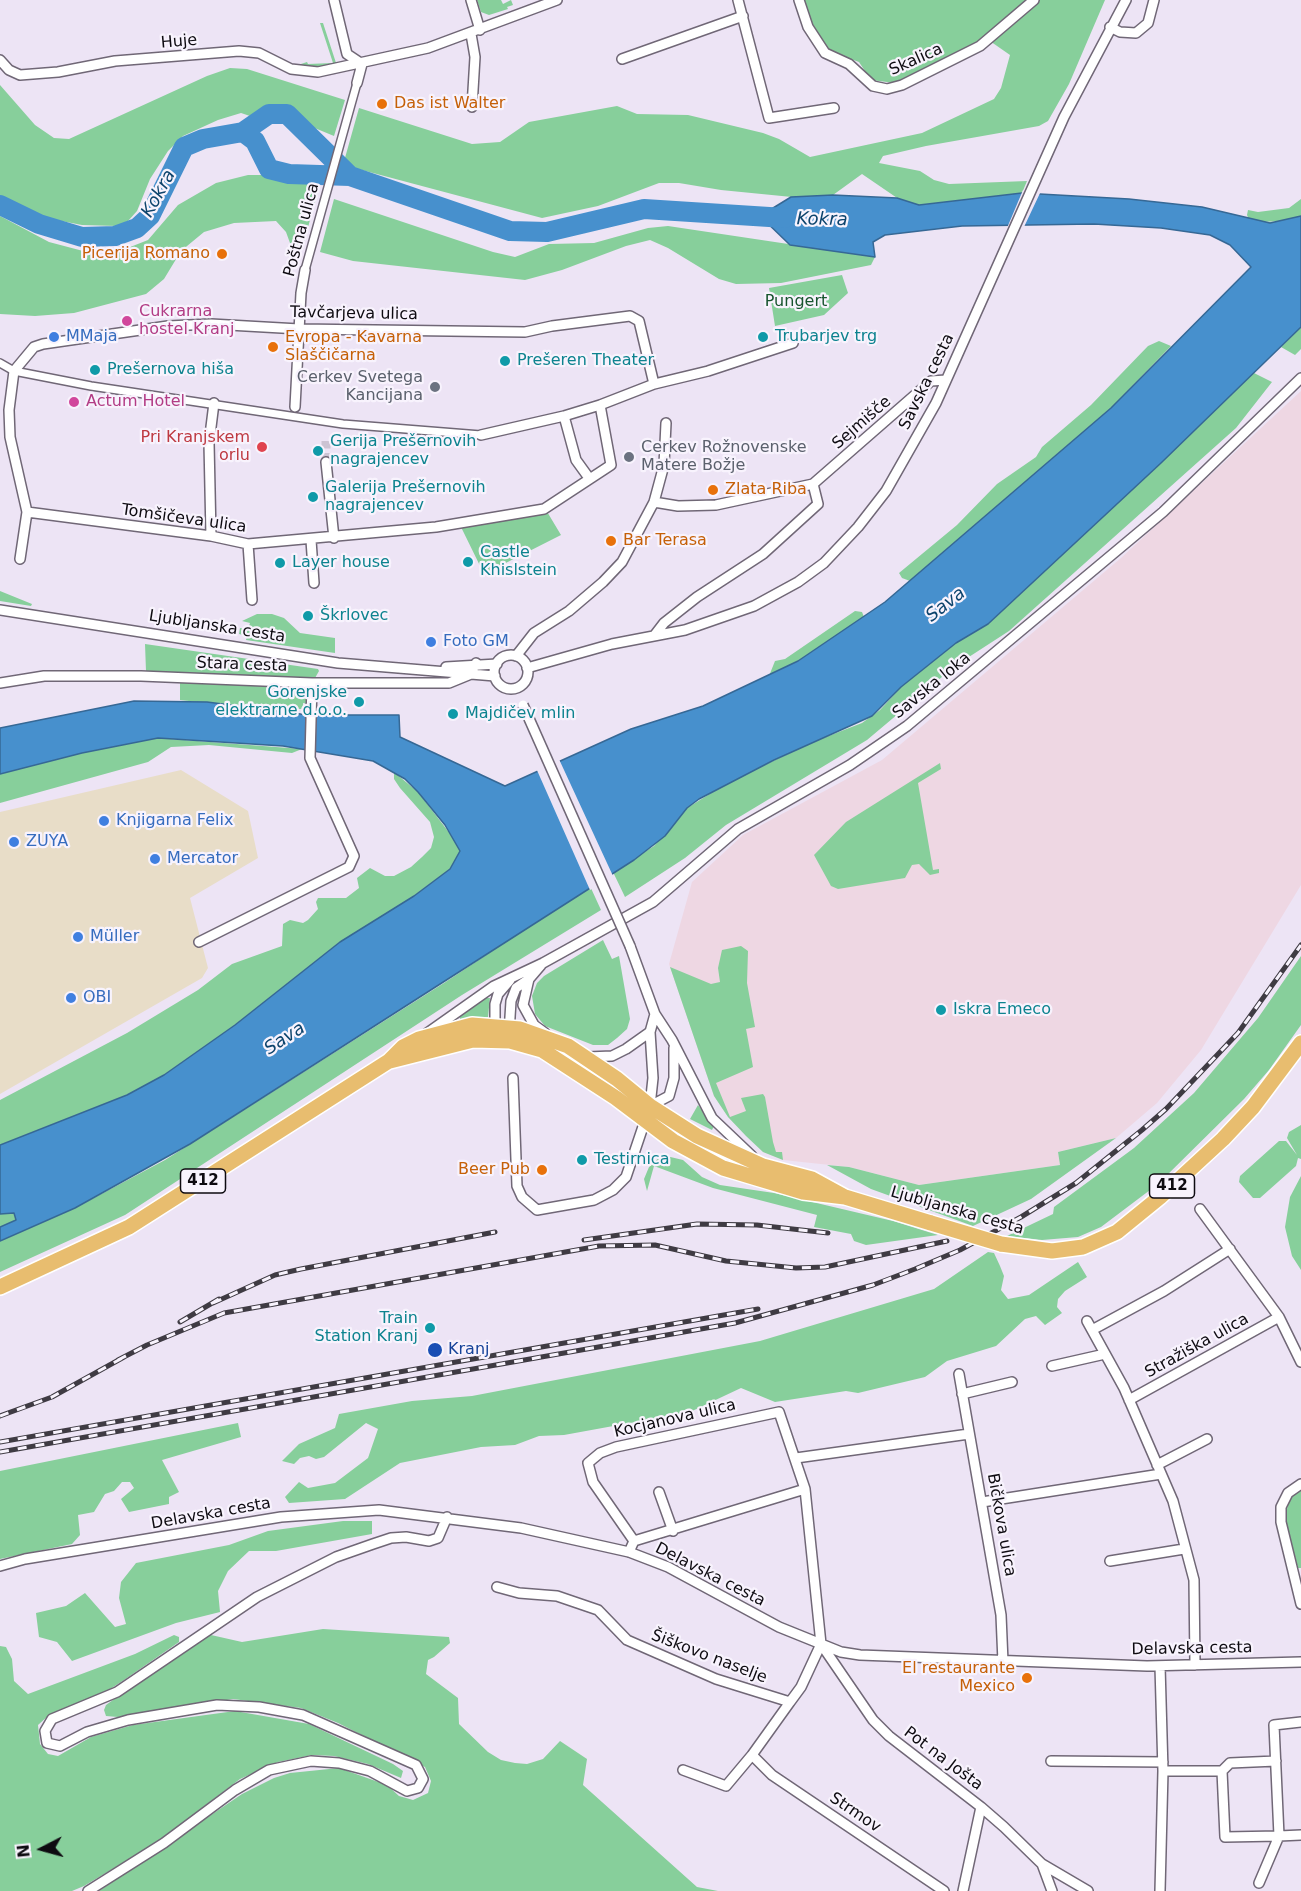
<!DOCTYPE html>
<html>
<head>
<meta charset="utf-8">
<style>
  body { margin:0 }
  #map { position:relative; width:1301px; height:1891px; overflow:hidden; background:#ede4f5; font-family:"DejaVu Sans",sans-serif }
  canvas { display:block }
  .north { position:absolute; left:12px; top:1819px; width:60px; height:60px; -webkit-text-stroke:4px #f8f3fd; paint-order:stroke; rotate:264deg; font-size:16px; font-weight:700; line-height:24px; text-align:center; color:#0e0b11 }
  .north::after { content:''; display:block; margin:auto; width:21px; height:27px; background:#0e0b11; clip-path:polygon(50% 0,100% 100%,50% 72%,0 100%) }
</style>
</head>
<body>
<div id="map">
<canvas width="1301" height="1891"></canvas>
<div class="north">N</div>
</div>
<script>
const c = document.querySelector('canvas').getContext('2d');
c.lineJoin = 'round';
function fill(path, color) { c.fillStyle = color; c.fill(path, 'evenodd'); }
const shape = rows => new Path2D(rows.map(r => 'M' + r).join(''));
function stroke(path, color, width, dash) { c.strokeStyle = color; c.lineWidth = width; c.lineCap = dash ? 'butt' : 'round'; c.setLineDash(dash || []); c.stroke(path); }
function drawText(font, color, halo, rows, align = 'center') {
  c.font = font + ' "DejaVu Sans",sans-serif'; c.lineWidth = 4.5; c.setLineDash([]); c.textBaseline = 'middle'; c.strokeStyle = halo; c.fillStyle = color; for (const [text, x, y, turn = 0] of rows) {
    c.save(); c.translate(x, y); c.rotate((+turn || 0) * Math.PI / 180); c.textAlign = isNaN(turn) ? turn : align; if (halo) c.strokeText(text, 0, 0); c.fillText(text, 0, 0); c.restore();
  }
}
fill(shape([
  [181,770,248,811,258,858,190,898,208,968,202,978,0,1094,0,812]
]), '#e8ddc8');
fill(shape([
  [1301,391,1301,885,1201,1050,1157,1103,1116,1138,1058,1152,1060,1165,919,1185,849,1167,783,1160,763,1152,728,1117,714,1096,669,964,692,882,743,835,882,760,1121,558]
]), '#eed7e3');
fill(shape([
  [477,0,501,0,503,4,511,0,513,5,507,7,508,9,489,15,481,12],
  [804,0,1105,0,1069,84,1048,121,1039,126,926,146,883,156,879,163,920,171,934,180,949,184,1027,181,1022,193,919,205,903,202,862,174,833,195,802,198,721,190,679,183,659,183,598,206,542,218,343,165,359,108,472,144,500,142,529,122,617,106,637,114,688,115,763,133,779,139,810,157,922,133,994,99,1001,88,1010,55,987,39,895,83,871,80,859,62,827,50,819,41],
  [320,23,323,23,337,66,295,66,307,62,308,64,333,63],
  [230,68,247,69,345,100,334,136,288,117,256,118,241,113,218,120,183,136,168,151,150,179,137,211,128,221,117,226,82,225,51,219,0,199,0,85,35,125,54,138,69,139,207,76],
  [278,173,320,184,302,249,290,243,286,232,276,221,234,223,204,232,181,251,164,279,146,294,74,313,35,316,0,314,0,216,49,242,102,256,115,253,148,240,178,205,216,183,248,175,270,175],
  [334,199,493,252,515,257,549,244,594,243,648,228,668,226,875,257,871,265,781,283,736,284,719,279,668,248,650,240,626,246,562,270,525,280,353,261,320,252],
  [1301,199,1301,216,1287,221,1258,222,1249,220,1247,215,1248,210,1258,212,1289,208],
  [842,275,848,293,824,315,775,326,769,288],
  [1301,327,1301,349,1295,355,1281,347],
  [1159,341,1171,346,1111,408,910,581,902,578,899,573,957,525,997,484,1036,457,1042,447,1091,405,1148,346],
  [1252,372,1272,382,1236,428,1009,631,955,666,867,740,726,825,685,858,625,897,613,872,654,846,687,808,729,782,813,742,862,723,880,710,901,687,956,643,988,624,1161,463],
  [546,510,561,535,484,574,461,527],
  [0,591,32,604,31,606,0,601],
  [855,611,862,612,864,617,798,661,769,676,775,661,785,659],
  [257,614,272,614,284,618,300,633,335,638,335,653,246,640,247,636,239,634,240,628,248,629,250,623,242,621],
  [145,644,318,669,319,671,315,678,307,679,146,671],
  [180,681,306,688,310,694,309,704,303,703,303,709,251,708,180,700],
  [158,738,302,749,292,753,209,745,171,747,148,762,0,803,0,774,82,753],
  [940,763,941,769,918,783,933,870,939,869,939,873,930,875,919,864,912,865,905,878,838,889,831,886,814,855,846,822],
  [394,772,418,792,454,839,460,851,450,869,414,896,340,942,235,1025,164,1075,127,1095,0,1145,0,1100,127,1033,198,990,232,964,282,946,283,924,290,920,303,923,308,920,318,909,316,902,318,898,346,898,359,888,357,878,370,868,385,876,394,876,411,867,422,857,431,848,434,837,430,822,400,788,394,779],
  [590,886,601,910,462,995,125,1215,0,1272,0,1241,75,1208,165,1160,444,983],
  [603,940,612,959,619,956,630,1019,627,1029,617,1038,608,1045,593,1045,545,1026,535,1014,532,996,537,983,544,976],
  [741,946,748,951,747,983,755,1027,746,1029,753,1067,716,1083,730,1117,746,1111,741,1098,763,1094,765,1097,773,1142,776,1152,782,1152,783,1160,763,1152,746,1136,728,1117,714,1096,670,967,711,984,720,982,718,968,722,950],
  [1301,956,1301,1025,1269,1070,1244,1099,1158,1184,1101,1227,1078,1237,1042,1240,1007,1236,1053,1214,1054,1207,1134,1148,1194,1093,1258,1018],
  [486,998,490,998,488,1017,460,1019,460,1014],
  [698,1105,714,1126,712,1130,690,1119],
  [1301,1125,1301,1159,1298,1158,1296,1166,1260,1198,1253,1198,1239,1182,1240,1176,1279,1141,1286,1141,1297,1155,1287,1138,1289,1132],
  [1116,1138,1031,1199,973,1226,871,1189,827,1165,849,1167,919,1185,1060,1165,1058,1152],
  [662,1155,683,1160,702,1177,720,1185,774,1193,893,1221,938,1235,866,1245,854,1241,851,1234,814,1227,817,1215,713,1188,654,1166,647,1191,644,1179,649,1167],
  [1301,1176,1301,1270,1292,1256,1285,1227,1290,1197],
  [8,1212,14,1213,16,1220,0,1227,0,1214],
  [988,1252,994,1253,1000,1266,1004,1276,1001,1290,1008,1299,1029,1295,1078,1262,1087,1277,1065,1291,1058,1299,1057,1307,1062,1313,1045,1325,1036,1316,1025,1319,996,1346,947,1361,925,1377,858,1393,846,1391,775,1402,741,1388,690,1412,564,1435,539,1436,515,1445,481,1447,400,1463,345,1499,289,1503,285,1497,299,1482,308,1488,335,1483,368,1458,378,1429,366,1423,324,1457,316,1459,309,1456,300,1458,294,1464,282,1461,299,1444,335,1428,339,1414,412,1401,472,1396,760,1341,934,1289],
  [238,1423,241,1437,162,1460,179,1492,169,1497,169,1504,129,1512,121,1499,134,1488,130,1482,122,1482,114,1491,105,1494,94,1512,78,1515,80,1535,72,1544,0,1559,0,1471],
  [1301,1488,1301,1568,1298,1568,1285,1520,1289,1498],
  [343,1521,372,1521,372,1534,276,1551,249,1551,228,1571,218,1591,220,1612,176,1623,72,1661,57,1642,39,1637,36,1613,66,1606,85,1593,115,1627,126,1624,119,1598,121,1582,136,1563,229,1545,268,1531],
  [323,1629,449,1637,450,1643,434,1657,428,1660,426,1674,458,1698,459,1724,488,1752,501,1760,515,1763,527,1764,543,1759,560,1741,587,1759,583,1785,697,1887,718,1891,99,1891,242,1794,274,1778,290,1773,339,1768,387,1785,399,1796,413,1800,428,1793,431,1781,425,1767,338,1723,301,1708,233,1699,118,1717,106,1716,104,1710,106,1705,200,1638,211,1635,242,1642],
  [174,1635,179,1637,179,1642,124,1680,104,1693,48,1716,38,1725,40,1744,48,1754,58,1756,91,1737,133,1725,235,1711,309,1724,393,1764,403,1771,401,1778,368,1764,334,1756,312,1755,278,1762,240,1779,156,1843,84,1886,72,1891,0,1891,0,1646,6,1647,12,1659,14,1681,28,1694,135,1654]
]), '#87cf9b');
const water = shape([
  [1022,193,1129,199,1202,207,1270,223,1301,216,1301,327,1161,463,988,624,956,643,901,687,872,716,774,760,699,799,687,808,665,836,634,860,190,1144,75,1208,0,1241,0,1227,16,1220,14,1213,0,1214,0,1145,127,1095,164,1075,235,1025,340,942,414,896,450,869,460,851,445,825,418,792,405,779,373,761,283,746,158,738,82,753,0,774,0,728,134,701,207,702,308,715,399,715,400,737,505,786,631,729,703,706,798,661,885,602,1111,408,1251,267,1230,245,1210,235,1161,228,1094,224,962,226,885,235,873,242,875,257,790,245,760,216,791,197,833,195,897,198,919,205,1022,193]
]);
fill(water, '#4790cd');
stroke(water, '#366895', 1.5);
fill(shape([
  [1023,190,1041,191,1024,227,1007,228],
  [558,757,613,876,590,890,536,768]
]), '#ede4f5');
stroke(shape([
  [243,132,269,114,287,114,350,176],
  [0,205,39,224,82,237,115,236,137,228,150,216,184,147,203,139,243,132,255,141,269,169,289,174,350,176,510,231,547,232,644,209,785,218]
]), '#4790cd', 20);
stroke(shape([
  [326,462,326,441]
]), '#ccc3d3', 9, [9, 4.5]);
const pedestrian = shape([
  [305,270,357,83],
  [0,363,14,371,91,386,343,424,481,435]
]);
const minor = shape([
  [334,0,347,54,362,64],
  [471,0,480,30],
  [738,0,769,118,834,108],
  [799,0,808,27,825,53,849,64,873,86,887,89,902,85,980,46,1034,0],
  [1110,27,1120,32,1136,33,1148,23,1154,0],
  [471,34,475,57,472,107],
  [622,59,743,16],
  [0,60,9,70,20,75,58,72,115,61,239,51,259,53,291,69,318,72,428,48,557,0],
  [357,83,362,64],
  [295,407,301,293,305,270],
  [564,416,576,460,589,478],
  [481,435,564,416,600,405,654,384,708,371,793,343],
  [326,462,334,538],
  [654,502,678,506,716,505,813,484,931,381,946,380],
  [27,512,211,536,248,544,436,527,544,509,611,465,600,405],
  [211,536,209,443,214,403],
  [311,540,314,583],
  [248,544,252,600],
  [20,559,27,512,10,437,9,410,14,371,34,347,43,344,168,326,211,324,299,329,525,332,552,326,630,316,639,321,654,384],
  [0,610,338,663,495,676],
  [654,636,664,623,697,597,763,554,818,504,813,484],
  '494 672a17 17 0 1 1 34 0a17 17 0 1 1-34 0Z',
  [516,656,534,633,569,611,603,582,622,562,654,502,664,465,666,423],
  [446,667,497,664],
  [527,668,612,644,685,630,754,606,798,582,824,563,858,527,886,491,936,403,1064,117,1126,0],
  [0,683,44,676,141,676,312,683,449,683,471,674,476,663],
  [199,942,349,867,354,856,310,758,312,683],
  [630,946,655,1014,672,1040,712,1118,752,1156],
  [541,965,529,979,523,1005,534,1025,545,1033],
  [495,1030,495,1004,498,994,510,980],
  [509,1033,511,1001,516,988,529,979],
  [426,1034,494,986,543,963,653,902,738,829,850,765,907,726,1163,512,1301,378],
  [588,1057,612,1056,626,1049,650,1032],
  [513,1078,517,1186,522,1197,537,1210,594,1200,613,1190,626,1177,650,1106,653,1078,650,1032,655,1014],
  [650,1106,669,1096,674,1078,674,1048],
  [1200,1209,1279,1317,1301,1362],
  [1087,1321,1124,1388,1173,1501,1194,1580,1195,1665],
  [1092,1330,1164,1291,1230,1249],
  [1052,1366,1105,1354],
  [959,1374,1001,1615,1003,1662],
  [962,1394,1012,1382],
  [1129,1400,1279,1317],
  [796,1458,969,1434],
  [1157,1465,1207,1439],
  [1301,1484,1288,1493,1281,1507,1281,1522,1301,1604],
  [659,1492,673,1531],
  [982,1502,1161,1474],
  [634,1541,805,1489],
  [629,1552,634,1541,593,1482,588,1463,600,1453,616,1447,779,1412,805,1489,821,1644,873,1720,889,1736,981,1807,1004,1827,1042,1864,1052,1891],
  [1110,1561,1184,1549],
  [0,1566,25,1559,281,1517,379,1510,521,1528,629,1552,668,1567,779,1627,841,1652,860,1655,1147,1666,1301,1662],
  [497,1587,519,1593,557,1596,598,1610,627,1640,716,1679,790,1702,801,1687,821,1644],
  [790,1702,752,1755,772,1775,944,1891],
  [1301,1722,1274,1725,1279,1836,1301,1835],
  [1051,1761,1163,1762],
  [683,1770,726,1786,752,1755],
  [1163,1771,1222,1771,1230,1763,1276,1761],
  [1222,1771,1225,1837,1279,1836,1259,1883],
  [1042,1864,1088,1891],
  [88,1891,164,1843,235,1790,269,1770,311,1761,339,1763,370,1771,407,1791,418,1788,423,1779,416,1765,303,1715,259,1707,217,1705,128,1720,87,1732,60,1746,47,1743,45,1731,52,1719,117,1692,257,1597,336,1557,373,1544,391,1538,406,1537,429,1541,438,1538,447,1517],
  [963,1891,981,1807],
  [1160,1891,1163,1771,1160,1666]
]);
const primary = shape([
  [390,1061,473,1040,510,1041,542,1050,616,1098,673,1141,723,1168,803,1192,845,1197,931,1223],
  [1001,1244,1052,1251,1083,1247,1117,1232,1160,1197,1223,1139,1253,1107,1301,1043],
  [0,1287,129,1227,389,1061,403,1047,419,1039,472,1025,520,1029,568,1046,617,1079,650,1106,697,1136,763,1166,812,1179,845,1197]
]);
stroke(pedestrian, '#706776', 10);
stroke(minor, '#706776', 12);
stroke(primary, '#fff', 18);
stroke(pedestrian, '#fff', 7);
stroke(minor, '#fff', 9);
stroke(primary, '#e8bd6f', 15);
const rail = shape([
  [584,1240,697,1224,757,1225,828,1233],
  [213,1303,275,1275,301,1269,495,1232],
  [180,1322,219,1299],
  [118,1360,147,1345,224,1313,599,1246,655,1245,726,1261,796,1268,825,1267,947,1241],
  [0,1416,52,1397,124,1357],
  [0,1442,758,1309],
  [0,1452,735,1323,873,1285,915,1269,960,1250,1021,1217,1076,1183,1142,1130,1166,1109,1238,1033,1301,945]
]);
stroke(rail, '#3f3b43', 5);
stroke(rail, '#f8f3fd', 3, [9]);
const minorBridge = shape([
  [523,705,630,946]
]);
const primaryBridge = shape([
  [931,1223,1001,1244]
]);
stroke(minorBridge, '#706776', 12, []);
stroke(primaryBridge, '#fff', 18, []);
stroke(minorBridge, '#fff', 9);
stroke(primaryBridge, '#e8bd6f', 15);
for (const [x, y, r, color] of [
  [382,104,6,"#e8710a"],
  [222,254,6,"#e8710a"],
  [127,321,6,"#d1479c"],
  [54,337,6,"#3f7fe0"],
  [763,337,6,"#0f9aa8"],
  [273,347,6,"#e8710a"],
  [505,361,6,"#0f9aa8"],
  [95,370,6,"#0f9aa8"],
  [435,387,6,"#6b7280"],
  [74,402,6,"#d1479c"],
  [262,447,6,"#e0444e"],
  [318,451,6,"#0f9aa8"],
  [629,457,6,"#6b7280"],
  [713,490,6,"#e8710a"],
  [313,497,6,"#0f9aa8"],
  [611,541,6,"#e8710a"],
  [468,562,6,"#0f9aa8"],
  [280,563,6,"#0f9aa8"],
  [308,616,6,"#0f9aa8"],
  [431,642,6,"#3f7fe0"],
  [359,702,6,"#0f9aa8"],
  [453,714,6,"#0f9aa8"],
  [104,821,6,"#3f7fe0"],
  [14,842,6,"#3f7fe0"],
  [155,859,6,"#3f7fe0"],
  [78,937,6,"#3f7fe0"],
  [71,998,6,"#3f7fe0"],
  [941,1010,6,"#0f9aa8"],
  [582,1160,6,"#0f9aa8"],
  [542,1170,6,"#e8710a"],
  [430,1328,6,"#0f9aa8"],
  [435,1350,8,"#1a4fb4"],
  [1027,1678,6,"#e8710a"]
]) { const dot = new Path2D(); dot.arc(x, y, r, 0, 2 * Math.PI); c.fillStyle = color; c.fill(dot); stroke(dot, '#f8f3fd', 2); }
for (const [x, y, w] of [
  [203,1181,45],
  [1172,1186,45]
]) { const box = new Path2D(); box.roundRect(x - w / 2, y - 12, w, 24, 4.5); c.fillStyle = '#f8f3fd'; c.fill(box); stroke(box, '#0e0b11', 1.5); }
drawText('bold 15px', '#0e0b11', null, [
  ["412",203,1181],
  ["412",1172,1186]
]);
drawText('16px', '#0e0b11', '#f8f3fd', [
  ["Huje",179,42,-5],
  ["Skalica",916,60,-24],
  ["Poštna ulica",302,230,-75],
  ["Tavčarjeva ulica",354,314,1],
  ["Savska cesta",927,382,-64],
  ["Sejmišče",862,423,-41],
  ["Tomšičeva ulica",184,519,8],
  ["Ljubljanska cesta",217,627,9],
  ["Stara cesta",242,665,2],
  ["Savska loka",932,686,-39],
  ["Ljubljanska cesta",957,1211,16],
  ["Stražiška ulica",1197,1346,-29],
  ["Kocjanova ulica",675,1419,-13],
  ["Delavska cesta",211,1514,-10],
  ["Bičkova ulica",1001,1525,80],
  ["Delavska cesta",710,1575,27],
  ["Delavska cesta",1192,1649,-1],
  ["Šiškovo naselje",709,1657,21],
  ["Pot na Jošta",943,1759,37],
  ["Strmov",855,1813,34]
]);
drawText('16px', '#c56008', '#f8f3fd', [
  ["Das ist Walter",394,104],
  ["Picerija Romano",210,254,"right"],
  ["Evropa - Kavarna",285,338],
  ["Slaščičarna",285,356],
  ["Zlata Riba",725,490],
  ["Bar Terasa",623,541],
  ["Beer Pub",530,1170,"right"],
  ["El restaurante",1015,1669,"right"],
  ["Mexico",1015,1687,"right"]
], 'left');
drawText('16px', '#17542e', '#f8f3fd', [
  ["Pungert",796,302]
]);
drawText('16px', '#b23c85', '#f8f3fd', [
  ["Cukrarna",139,312],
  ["hostel Kranj",139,330],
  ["Actum Hotel",86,402]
], 'left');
drawText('16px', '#366cbe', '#f8f3fd', [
  ["MMaja",66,337],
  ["Foto GM",443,642],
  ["Knjigarna Felix",116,821],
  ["ZUYA",26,842],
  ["Mercator",167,859],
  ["Müller",90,937],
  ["OBI",83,998]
], 'left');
drawText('16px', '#0d838f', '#f8f3fd', [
  ["Trubarjev trg",775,337],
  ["Prešeren Theater",517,361],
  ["Prešernova hiša",107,370],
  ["Gerija Prešernovih",330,442],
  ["nagrajencev",330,460],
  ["Galerija Prešernovih",325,488],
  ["nagrajencev",325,506],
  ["Castle",480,553],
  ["Khislstein",480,571],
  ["Layer house",292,563],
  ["Škrlovec",320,616],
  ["Gorenjske",347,693,"right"],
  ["elektrarne d.o.o.",347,711,"right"],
  ["Majdičev mlin",465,714],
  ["Iskra Emeco",953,1010],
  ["Testirnica",594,1160],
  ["Train",418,1319,"right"],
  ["Station Kranj",418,1337,"right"]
], 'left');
drawText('16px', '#5b616d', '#f8f3fd', [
  ["Cerkev Svetega",423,378],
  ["Kancijana",423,396],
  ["Cerkev Rožnovenske",641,448,"left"],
  ["Matere Božje",641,466,"left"]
], 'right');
drawText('16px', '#be3a42', '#f8f3fd', [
  ["Pri Kranjskem",250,438],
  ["orlu",250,456]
], 'right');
drawText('16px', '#164399', '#f8f3fd', [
  ["Kranj",448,1350]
], 'left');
drawText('italic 18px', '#0d446d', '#f8f3fd', [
  ["Kokra",159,194,-61],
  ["Kokra",822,220,1],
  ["Sava",946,605,-38],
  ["Sava",285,1039,-33]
]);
</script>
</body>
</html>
